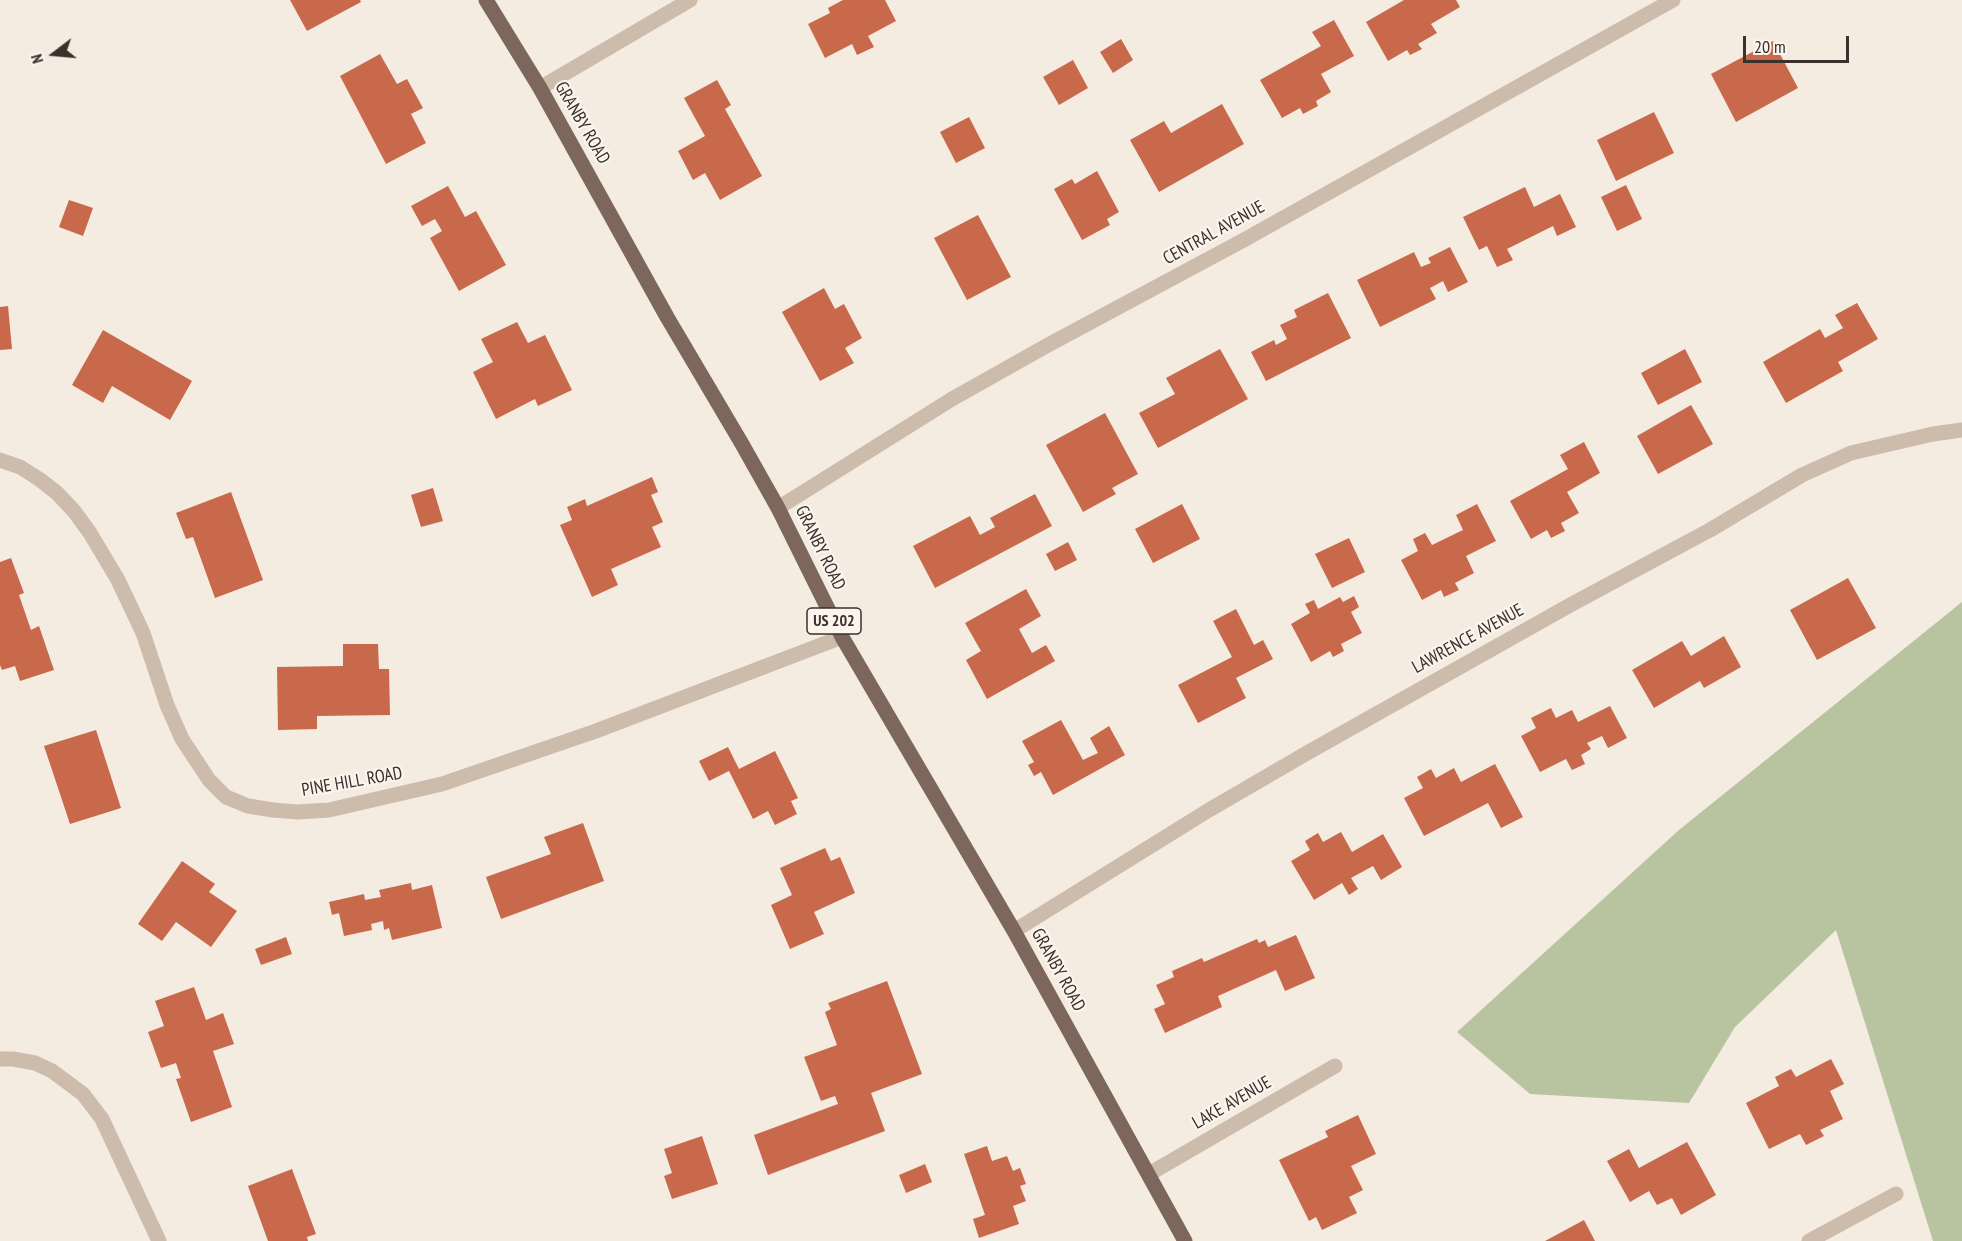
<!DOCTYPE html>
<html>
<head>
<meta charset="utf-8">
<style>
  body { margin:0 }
  #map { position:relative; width:1962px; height:1241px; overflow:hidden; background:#f4ebe1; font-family:"PT Sans Narrow",sans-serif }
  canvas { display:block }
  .north { position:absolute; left:24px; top:24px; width:60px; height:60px; -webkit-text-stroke:4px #fbf5ee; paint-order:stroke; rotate:254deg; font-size:16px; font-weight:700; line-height:24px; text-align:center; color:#3b302b }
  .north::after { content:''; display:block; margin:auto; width:21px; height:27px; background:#3b302b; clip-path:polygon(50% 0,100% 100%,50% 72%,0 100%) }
  .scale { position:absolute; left:1743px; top:36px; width:106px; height:27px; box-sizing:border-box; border:3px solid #3b302b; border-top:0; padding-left:8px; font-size:18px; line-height:21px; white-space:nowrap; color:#3b302b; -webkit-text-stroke:4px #fbf5ee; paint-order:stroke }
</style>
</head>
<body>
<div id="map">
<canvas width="1962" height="1241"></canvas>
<div class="north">N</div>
<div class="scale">20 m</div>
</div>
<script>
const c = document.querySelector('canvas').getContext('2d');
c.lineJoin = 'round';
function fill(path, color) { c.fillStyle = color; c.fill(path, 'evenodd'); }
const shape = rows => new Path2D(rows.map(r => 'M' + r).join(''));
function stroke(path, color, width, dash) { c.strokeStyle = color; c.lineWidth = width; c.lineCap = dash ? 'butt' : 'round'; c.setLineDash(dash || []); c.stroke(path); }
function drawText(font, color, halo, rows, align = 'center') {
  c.font = font + ' "PT Sans Narrow",sans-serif'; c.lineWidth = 4.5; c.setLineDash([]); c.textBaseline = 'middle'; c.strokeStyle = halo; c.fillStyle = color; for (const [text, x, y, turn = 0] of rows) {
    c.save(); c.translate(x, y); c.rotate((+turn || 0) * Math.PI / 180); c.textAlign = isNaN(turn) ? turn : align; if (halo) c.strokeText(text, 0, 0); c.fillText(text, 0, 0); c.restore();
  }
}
fill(shape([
  [1962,602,1962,1241,1933,1241,1836,930,1735,1027,1689,1103,1530,1094,1457,1032,1679,830]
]), '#b8c4a0');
fill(shape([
  [290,0,360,0,361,2,307,31],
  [843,0,885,0,896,21,868,36,874,47,857,55,852,44,825,58,808,24,830,13,828,8],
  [1404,0,1456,0,1460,7,1431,24,1437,33,1418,44,1422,49,1410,55,1407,50,1388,61,1366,22],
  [1334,20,1354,56,1321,74,1331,92,1316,101,1318,106,1303,114,1300,108,1282,118,1260,80,1321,46,1312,32],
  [1121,39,1133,60,1113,73,1100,52],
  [1773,41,1798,88,1736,122,1711,74],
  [380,54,397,84,407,79,423,108,411,114,426,143,386,164,340,76],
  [1073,60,1088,88,1059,105,1043,77],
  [717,80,731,105,725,109,762,176,720,200,705,173,693,180,678,151,705,136,684,98],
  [1222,104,1244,144,1159,192,1130,140,1164,121,1171,133],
  [1654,112,1674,153,1616,181,1597,140],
  [969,117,985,148,956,163,940,132],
  [1097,171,1119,212,1107,219,1110,225,1082,240,1054,189,1072,179,1075,184],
  [1626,185,1642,219,1617,231,1601,197],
  [448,186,465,217,476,211,506,265,459,291,430,238,442,231,435,219,422,226,411,206],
  [1525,187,1534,207,1560,194,1576,227,1557,236,1553,226,1507,249,1513,260,1497,267,1487,246,1479,250,1463,217],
  [69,200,93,208,83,236,59,227],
  [978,215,1011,277,967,300,934,238],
  [1450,247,1468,282,1448,292,1443,281,1430,288,1436,299,1380,327,1357,280,1414,252,1421,267,1431,263,1428,258],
  [824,288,835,309,844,304,862,338,845,348,854,363,820,381,782,312],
  [1328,293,1351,338,1266,381,1251,352,1274,340,1276,345,1287,339,1280,325,1297,317,1294,310],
  [1857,303,1878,339,1838,362,1843,371,1786,403,1763,362,1820,329,1825,338,1843,328,1835,315],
  [8,306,12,349,0,350,0,307],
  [517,322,528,343,545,335,572,390,538,406,535,399,496,419,473,372,493,362,481,339],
  [103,330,192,381,170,420,112,386,103,403,72,385],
  [1220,349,1248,399,1158,448,1139,413,1175,394,1166,378],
  [1685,349,1702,382,1658,405,1641,373],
  [1691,405,1713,444,1658,474,1637,436],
  [1105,413,1138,474,1112,488,1116,494,1083,512,1046,445],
  [1584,442,1600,473,1567,492,1579,513,1561,523,1565,531,1551,538,1547,530,1531,539,1510,501,1568,469,1560,455],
  [652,477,658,492,651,495,663,522,652,527,661,547,611,569,618,585,592,597,560,525,572,520,567,507,585,499,587,506],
  [433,488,443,521,421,527,411,495],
  [231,492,263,580,215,598,193,537,186,539,176,513],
  [1035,494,1052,526,935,588,913,546,970,516,980,535,995,527,990,518],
  [1182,504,1200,539,1153,563,1135,529],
  [1477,504,1496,541,1466,556,1474,573,1455,583,1459,590,1444,597,1441,590,1422,600,1401,560,1418,551,1413,539,1425,533,1432,545,1463,530,1456,515],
  [1349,538,1365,572,1332,588,1315,554],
  [1068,542,1077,560,1055,571,1046,554],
  [11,558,24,593,19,595,31,630,39,626,54,670,20,681,15,666,2,670,0,665,0,562],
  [1848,578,1876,628,1817,660,1790,610],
  [1026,589,1041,616,1019,629,1032,653,1046,645,1055,661,987,699,966,660,981,651,965,623],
  [1354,596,1359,607,1351,612,1362,633,1341,644,1344,651,1333,657,1330,651,1311,662,1291,624,1310,613,1305,604,1314,600,1318,609,1340,597,1343,602],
  [1236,609,1254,645,1263,640,1273,659,1236,678,1246,698,1198,723,1178,685,1232,657,1213,621],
  [1724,636,1741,667,1704,688,1700,681,1654,708,1632,670,1682,641,1691,656],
  [343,644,378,644,379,669,389,669,390,715,317,716,317,729,278,730,277,667,343,666],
  [1610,706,1627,738,1608,748,1602,736,1587,743,1591,749,1581,755,1585,764,1572,770,1566,759,1540,772,1521,736,1536,728,1531,718,1551,708,1556,718,1572,710,1578,722],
  [1061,720,1083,760,1098,753,1090,738,1109,726,1125,755,1053,795,1041,772,1034,776,1028,765,1034,762,1022,741],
  [96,730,121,808,70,824,44,746],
  [728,747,739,769,775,751,798,798,791,801,797,814,775,825,768,811,753,819,729,771,709,781,699,761],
  [1495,764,1523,817,1501,828,1488,803,1424,836,1404,798,1423,788,1417,777,1431,769,1436,778,1454,768,1461,782],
  [583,823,604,881,501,919,486,877,551,854,544,837],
  [1341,832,1352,852,1383,834,1402,867,1381,880,1373,866,1351,878,1358,889,1349,895,1342,883,1314,900,1291,861,1310,850,1305,841,1318,833,1323,842],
  [825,848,831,861,840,857,855,893,814,912,824,934,790,949,771,905,792,895,780,868],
  [182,861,215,884,209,892,237,911,211,947,176,922,162,941,138,924],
  [411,883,412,890,432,885,442,928,392,940,389,928,384,930,383,921,371,924,372,930,344,936,339,913,332,915,329,902,364,894,365,900,381,897,379,890],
  [1296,935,1315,978,1285,991,1276,970,1218,996,1222,1007,1165,1033,1154,1009,1165,1004,1156,985,1174,977,1172,971,1202,958,1204,962,1257,939,1259,943,1265,940,1268,947],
  [286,937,292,954,261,965,255,949],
  [887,981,922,1074,871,1093,885,1131,768,1175,754,1135,838,1104,835,1096,821,1101,804,1057,837,1045,825,1012,831,1009,828,1003],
  [194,987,206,1020,223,1013,234,1044,213,1051,232,1107,191,1122,176,1079,181,1078,176,1063,161,1068,148,1032,164,1026,155,1001],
  [1831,1059,1844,1084,1830,1091,1843,1119,1820,1130,1824,1136,1806,1145,1800,1134,1769,1149,1746,1103,1779,1086,1775,1077,1791,1069,1796,1077],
  [1358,1115,1376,1154,1351,1166,1363,1190,1349,1197,1357,1213,1322,1230,1316,1217,1309,1221,1279,1160,1328,1137,1325,1131],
  [702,1136,718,1184,672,1199,664,1176,672,1173,664,1149],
  [1687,1142,1716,1195,1681,1215,1672,1198,1657,1205,1649,1191,1630,1202,1607,1161,1629,1149,1639,1168],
  [987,1146,992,1161,1007,1156,1013,1171,1020,1168,1026,1184,1020,1186,1026,1201,1013,1206,1019,1224,979,1238,973,1219,985,1215,964,1154],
  [925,1164,932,1182,906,1193,899,1175],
  [292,1169,316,1234,307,1237,308,1241,268,1241,248,1186],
  [1584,1220,1595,1241,1545,1241]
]), '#c8694b');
stroke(shape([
  [0,460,20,467,39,479,57,493,74,511,90,533,118,580,143,633,167,705,182,739,209,780,226,797,248,806,273,810,298,812,329,810,442,784,596,731,842,637],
  [778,508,952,399,1048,345,1242,241,1673,0],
  [1014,931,1209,810,1307,753,1572,604,1710,530,1802,475,1851,453,1933,434,1962,430],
  [0,1059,13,1059,35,1063,52,1071,83,1094,102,1119,159,1241],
  [1149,1174,1335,1066],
  [1809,1241,1896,1194]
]), '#cdbbac', 15);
stroke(shape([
  [540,88,690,0]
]), '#cdbbac', 15);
stroke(shape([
  [486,0,540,88,667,317,742,444,778,508,842,637,1014,931,1185,1241]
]), '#7d675c', 15);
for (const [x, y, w] of [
  [834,621,54]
]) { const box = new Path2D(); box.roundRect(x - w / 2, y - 13, w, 26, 4.5); c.fillStyle = '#fbf5ee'; c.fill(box); stroke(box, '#3b302b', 1.5); }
drawText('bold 16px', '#3b302b', null, [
  ["US 202",834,621]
]);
drawText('18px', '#3b302b', '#fbf5ee', [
  ["GRANBY ROAD",582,123,60],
  ["CENTRAL AVENUE",1214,233,-29],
  ["GRANBY ROAD",820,548,64],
  ["LAWRENCE AVENUE",1468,639,-29],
  ["PINE HILL ROAD",352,782,-10],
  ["GRANBY ROAD",1058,970,61],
  ["LAKE AVENUE",1232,1103,-30]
]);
</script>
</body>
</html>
